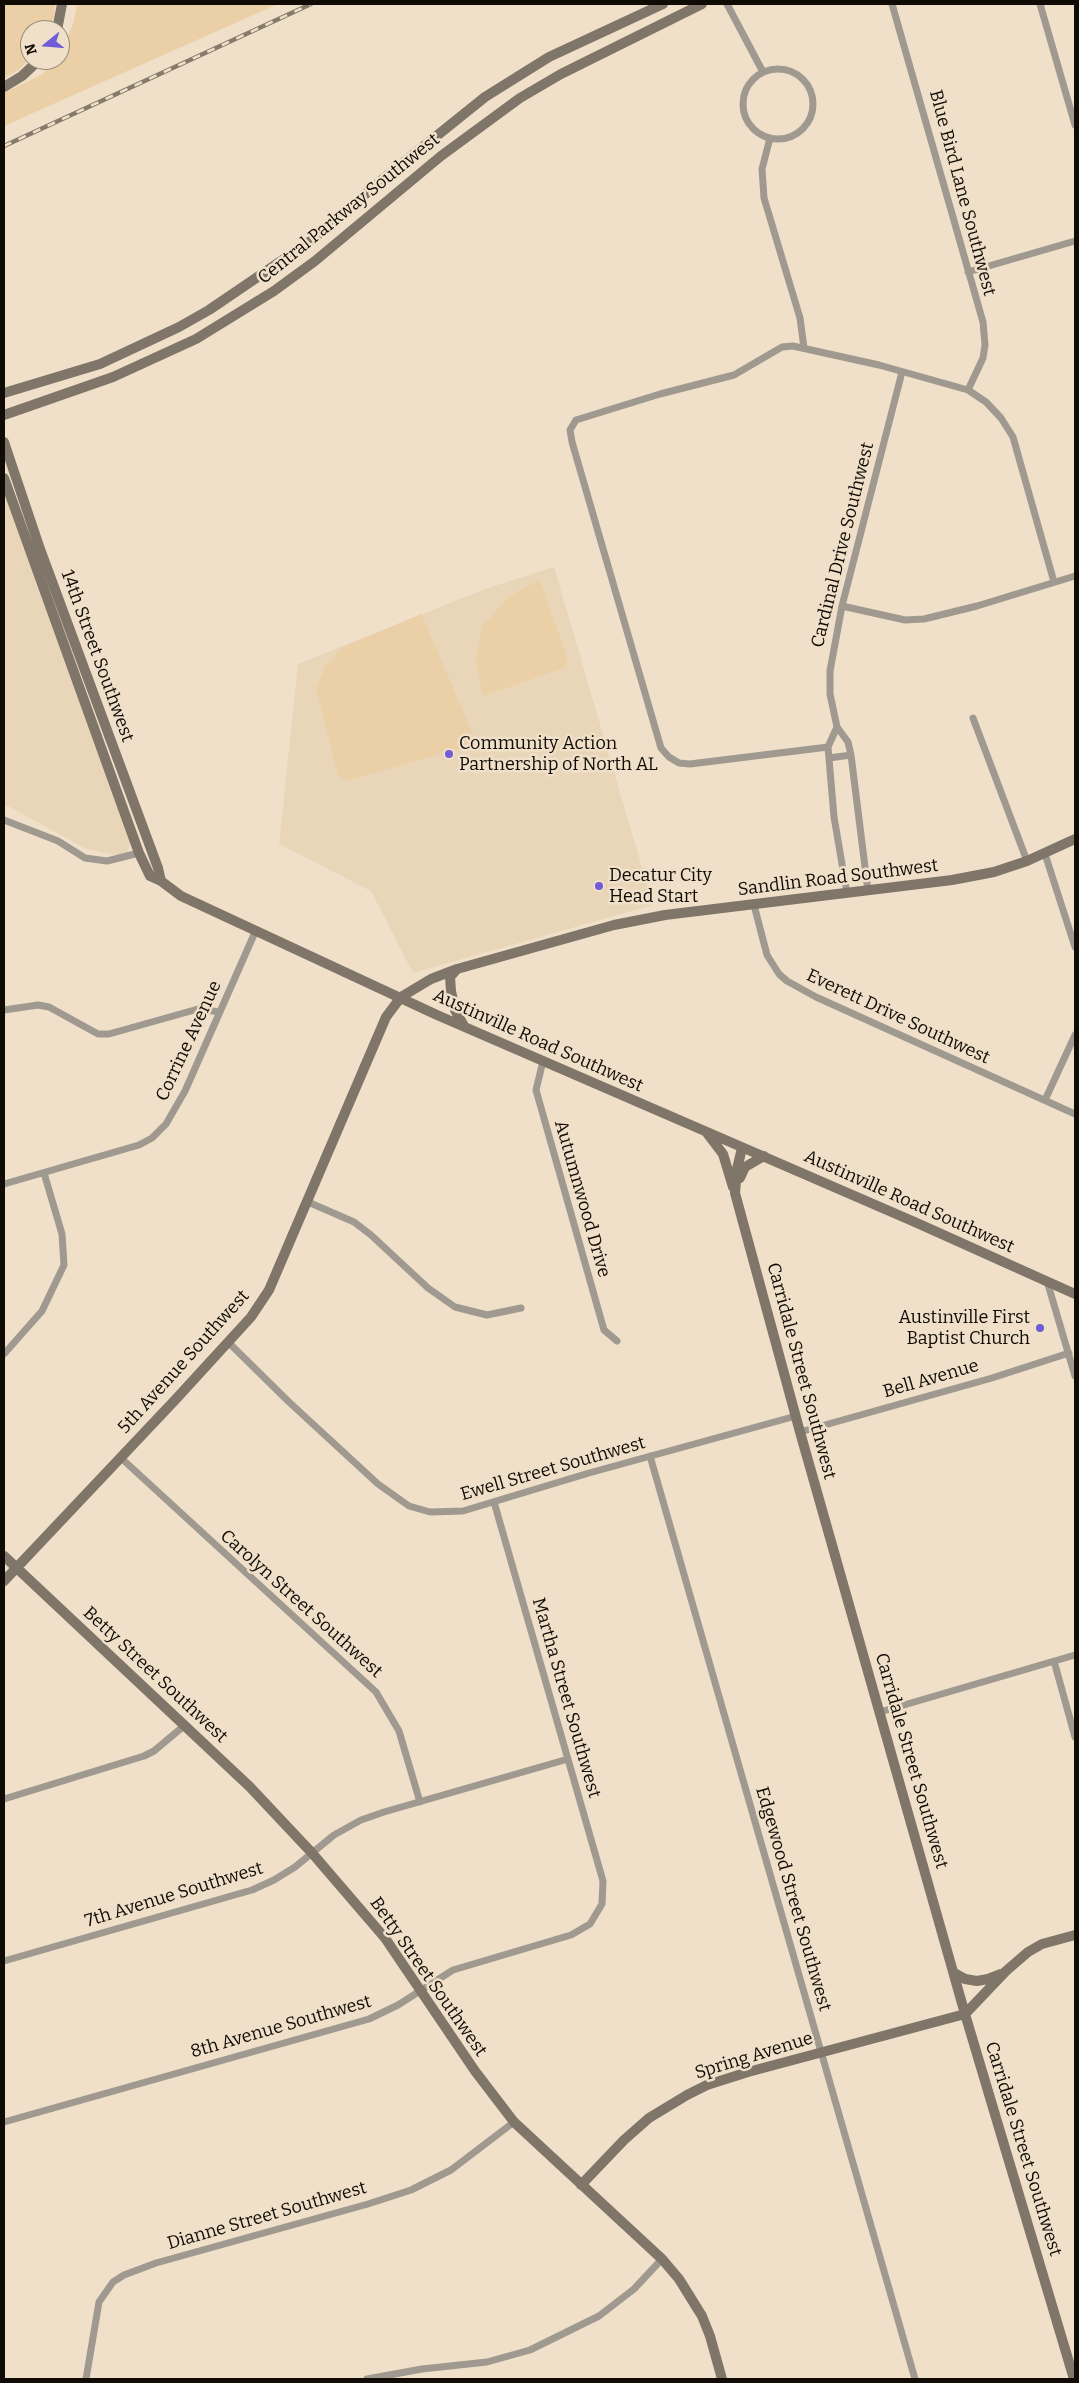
<!DOCTYPE html>
<html>
<head>
<meta charset="utf-8">
<style>
  body { margin:0 }
  #map { position:relative; width:1079px; height:2383px; overflow:hidden; background:#f0e0c9; font-family:Bitter,serif }
  canvas { display:block }
  .frame { position:absolute; inset:0; border:5px solid #100b04; pointer-events:none }
  .north { position:absolute; left:20px; top:20px; width:50px; height:50px; box-sizing:border-box; background:#f0e0c9; border:1px solid #968b7a; border-radius:50%; rotate:253deg; font-size:14px; font-weight:700; line-height:20px; text-align:center; color:#100b04 }
  .north::after { content:''; display:block; margin:auto; width:18px; height:22px; background:#705cd7; clip-path:polygon(50% 0,100% 100%,50% 72%,0 100%) }
</style>
</head>
<body>
<div id="map">
<canvas width="1079" height="2383"></canvas>
<div class="frame"></div>
<div class="north">N</div>
</div>
<script>
const c = document.querySelector('canvas').getContext('2d');
c.lineJoin = 'round';
function fill(path, color) { c.fillStyle = color; c.fill(path, 'evenodd'); }
const shape = rows => new Path2D(rows.map(r => 'M' + r).join(''));
function stroke(path, color, width, dash) { c.strokeStyle = color; c.lineWidth = width; c.lineCap = dash ? 'butt' : 'round'; c.setLineDash(dash || []); c.stroke(path); }
function drawText(font, color, halo, rows, align = 'center') {
  c.font = font + ' Bitter,serif'; c.lineWidth = 5; c.setLineDash([]); c.textBaseline = 'middle'; c.strokeStyle = halo; c.fillStyle = color; for (const [text, x, y, turn = 0] of rows) {
    c.save(); c.translate(x, y); c.rotate((+turn || 0) * Math.PI / 180); c.textAlign = isNaN(turn) ? turn : align; if (halo) c.strokeText(text, 0, 0); c.fillText(text, 0, 0); c.restore();
  }
}
fill(shape([
  [4,495,6,495,130,841,127,857,87,849,4,804],
  [554,567,653,905,413,973,371,891,279,844,298,664,485,589]
]), '#e9d5b8');
fill(shape([
  [4,4,55,4,54,17,49,30,30,30,30,58,19,70,4,78],
  [77,4,278,4,4,126,4,93,43,74,55,60,60,60,60,54,73,24],
  [540,580,568,660,564,668,483,696,476,661,482,627,508,597],
  [421,614,473,734,468,746,346,781,338,775,316,688,325,667,343,647]
]), '#ebcfa7');
stroke(shape([
  [727,4,763,72],
  [892,4,983,322,985,345,983,358,968,390],
  [1040,4,1075,125],
  '743 104a35 35 0 1 1 70 0a35 35 0 1 1-70 0Z',
  [770,138,762,169,764,198,800,318,804,348],
  [968,272,1075,241],
  [842,606,905,620,924,619,977,606,1075,576],
  [973,718,1027,861],
  [837,727,828,747,834,817,847,893],
  [828,747,690,764,679,763,669,757,661,748,572,442,570,430,576,420,660,394,734,375,782,347,793,346,879,365,968,390,986,402,1001,418,1013,437,1054,582],
  [829,758,851,755],
  [4,820,58,841,85,858,107,861,139,853],
  [1045,854,1075,947],
  [868,891,851,755,848,742,837,727,830,694,830,671,842,606,902,372],
  [754,905,767,955,779,974,787,981,816,997,1075,1114],
  [4,1010,38,1005,49,1007,98,1034,109,1034,198,1009,220,1012],
  [543,1061,536,1090,604,1330,617,1341],
  [1045,1100,1075,1035],
  [4,1184,139,1145,152,1138,166,1124,185,1091,256,930],
  [308,1202,354,1222,371,1235,428,1288,455,1307,487,1315,521,1308],
  [1047,1281,1075,1376],
  [228,1342,289,1402,378,1484,409,1506,430,1512,463,1511,589,1473,796,1416],
  [4,1354,42,1311,64,1265,62,1234,44,1173],
  [800,1432,992,1378,1069,1353],
  [650,1456,915,2379],
  [120,1457,376,1692,399,1731,420,1802],
  [1054,1661,1075,1737],
  [880,1712,1075,1655],
  [4,1799,144,1756,154,1751,185,1725],
  [4,1961,252,1890,274,1880,295,1867,334,1835,361,1820,384,1812,568,1759],
  [4,2122,369,2019,398,2005,453,1970,571,1935,590,1924,602,1904,603,1881,494,1502],
  [86,2379,99,2302,113,2282,124,2275,156,2263,368,2204,411,2190,451,2170,514,2122],
  [367,2379,422,2369,487,2362,530,2350,599,2316,634,2289,662,2259]
]), '#9f998f', 7);
stroke(shape([
  [57,30,62,4],
  [4,87,22,76,39,60],
  [4,393,100,364,179,327,209,310,312,240,383,179,485,97,549,57,663,4],
  [4,415,113,377,196,339,274,291,315,261,441,156,520,98,561,74,702,4],
  [4,442,40,549,158,868,161,881],
  [4,478,139,853,150,876,161,881,181,896,437,1015,917,1223,1075,1294],
  [457,969,450,977,451,991,455,1010,464,1026],
  [707,1133,723,1154,733,1187],
  [742,1148,737,1169,735,1193,800,1432,965,2014,1074,2379],
  [740,1178,745,1167,764,1156],
  [4,1556,250,1787,312,1853,385,1938,475,2071,514,2122,662,2259,679,2279,702,2316,710,2336,722,2379],
  [4,1581,176,1399,251,1317,269,1290,386,1017,401,997,431,979,457,969,614,925,665,915,952,880,994,872,1027,861,1075,839],
  [954,1973,965,1979,977,1981,988,1979,1001,1974],
  [581,2185,624,2140,649,2118,687,2095,707,2085,748,2072,965,2014,1006,1971,1028,1952,1042,1944,1075,1935]
]), '#7f7568', 10);
const rail = shape([
  [4,146,311,4]
]);
stroke(rail, '#857a6b', 4.5);
stroke(rail, '#f0e0c9', 2.5, [8]);
for (const [x, y, r, color] of [
  [449,754,5,"#705cd7"],
  [599,886,5,"#705cd7"],
  [1040,1328,5,"#705cd7"]
]) { const dot = new Path2D(); dot.arc(x, y, r, 0, 2 * Math.PI); c.fillStyle = color; c.fill(dot); stroke(dot, '#f0e0c9', 2); }
drawText('18px', '#100b04', '#f0e0c9', [
  ["Blue Bird Lane Southwest",962,193,75],
  ["Central Parkway Southwest",349,209,-39],
  ["Cardinal Drive Southwest",843,545,-76],
  ["14th Street Southwest",97,656,70],
  ["Sandlin Road Southwest",838,878,-7],
  ["Everett Drive Southwest",898,1017,25],
  ["Corrine Avenue",189,1041,-65],
  ["Austinville Road Southwest",538,1041,24],
  ["Autumnwood Drive",582,1199,74],
  ["Austinville Road Southwest",909,1202,24],
  ["5th Avenue Southwest",184,1362,-48],
  ["Carridale Street Southwest",801,1371,75],
  ["Bell Avenue",931,1379,-16],
  ["Ewell Street Southwest",553,1469,-16],
  ["Carolyn Street Southwest",301,1604,42],
  ["Betty Street Southwest",155,1675,43],
  ["Martha Street Southwest",566,1698,74],
  ["Carridale Street Southwest",911,1761,74],
  ["7th Avenue Southwest",174,1895,-17],
  ["Edgewood Street Southwest",793,1899,74],
  ["Betty Street Southwest",428,1977,55],
  ["8th Avenue Southwest",281,2027,-16],
  ["Spring Avenue",754,2056,-17],
  ["Carridale Street Southwest",1023,2149,73],
  ["Dianne Street Southwest",267,2216,-16]
]);
drawText('18px', '#100b04', '#f0e0c9', [
  ["Community Action",459,744],
  ["Partnership of North AL",459,765],
  ["Decatur City",609,876],
  ["Head Start",609,897],
  ["Austinville First",1030,1318,"right"],
  ["Baptist Church",1030,1339,"right"]
], 'left');
</script>
</body>
</html>
